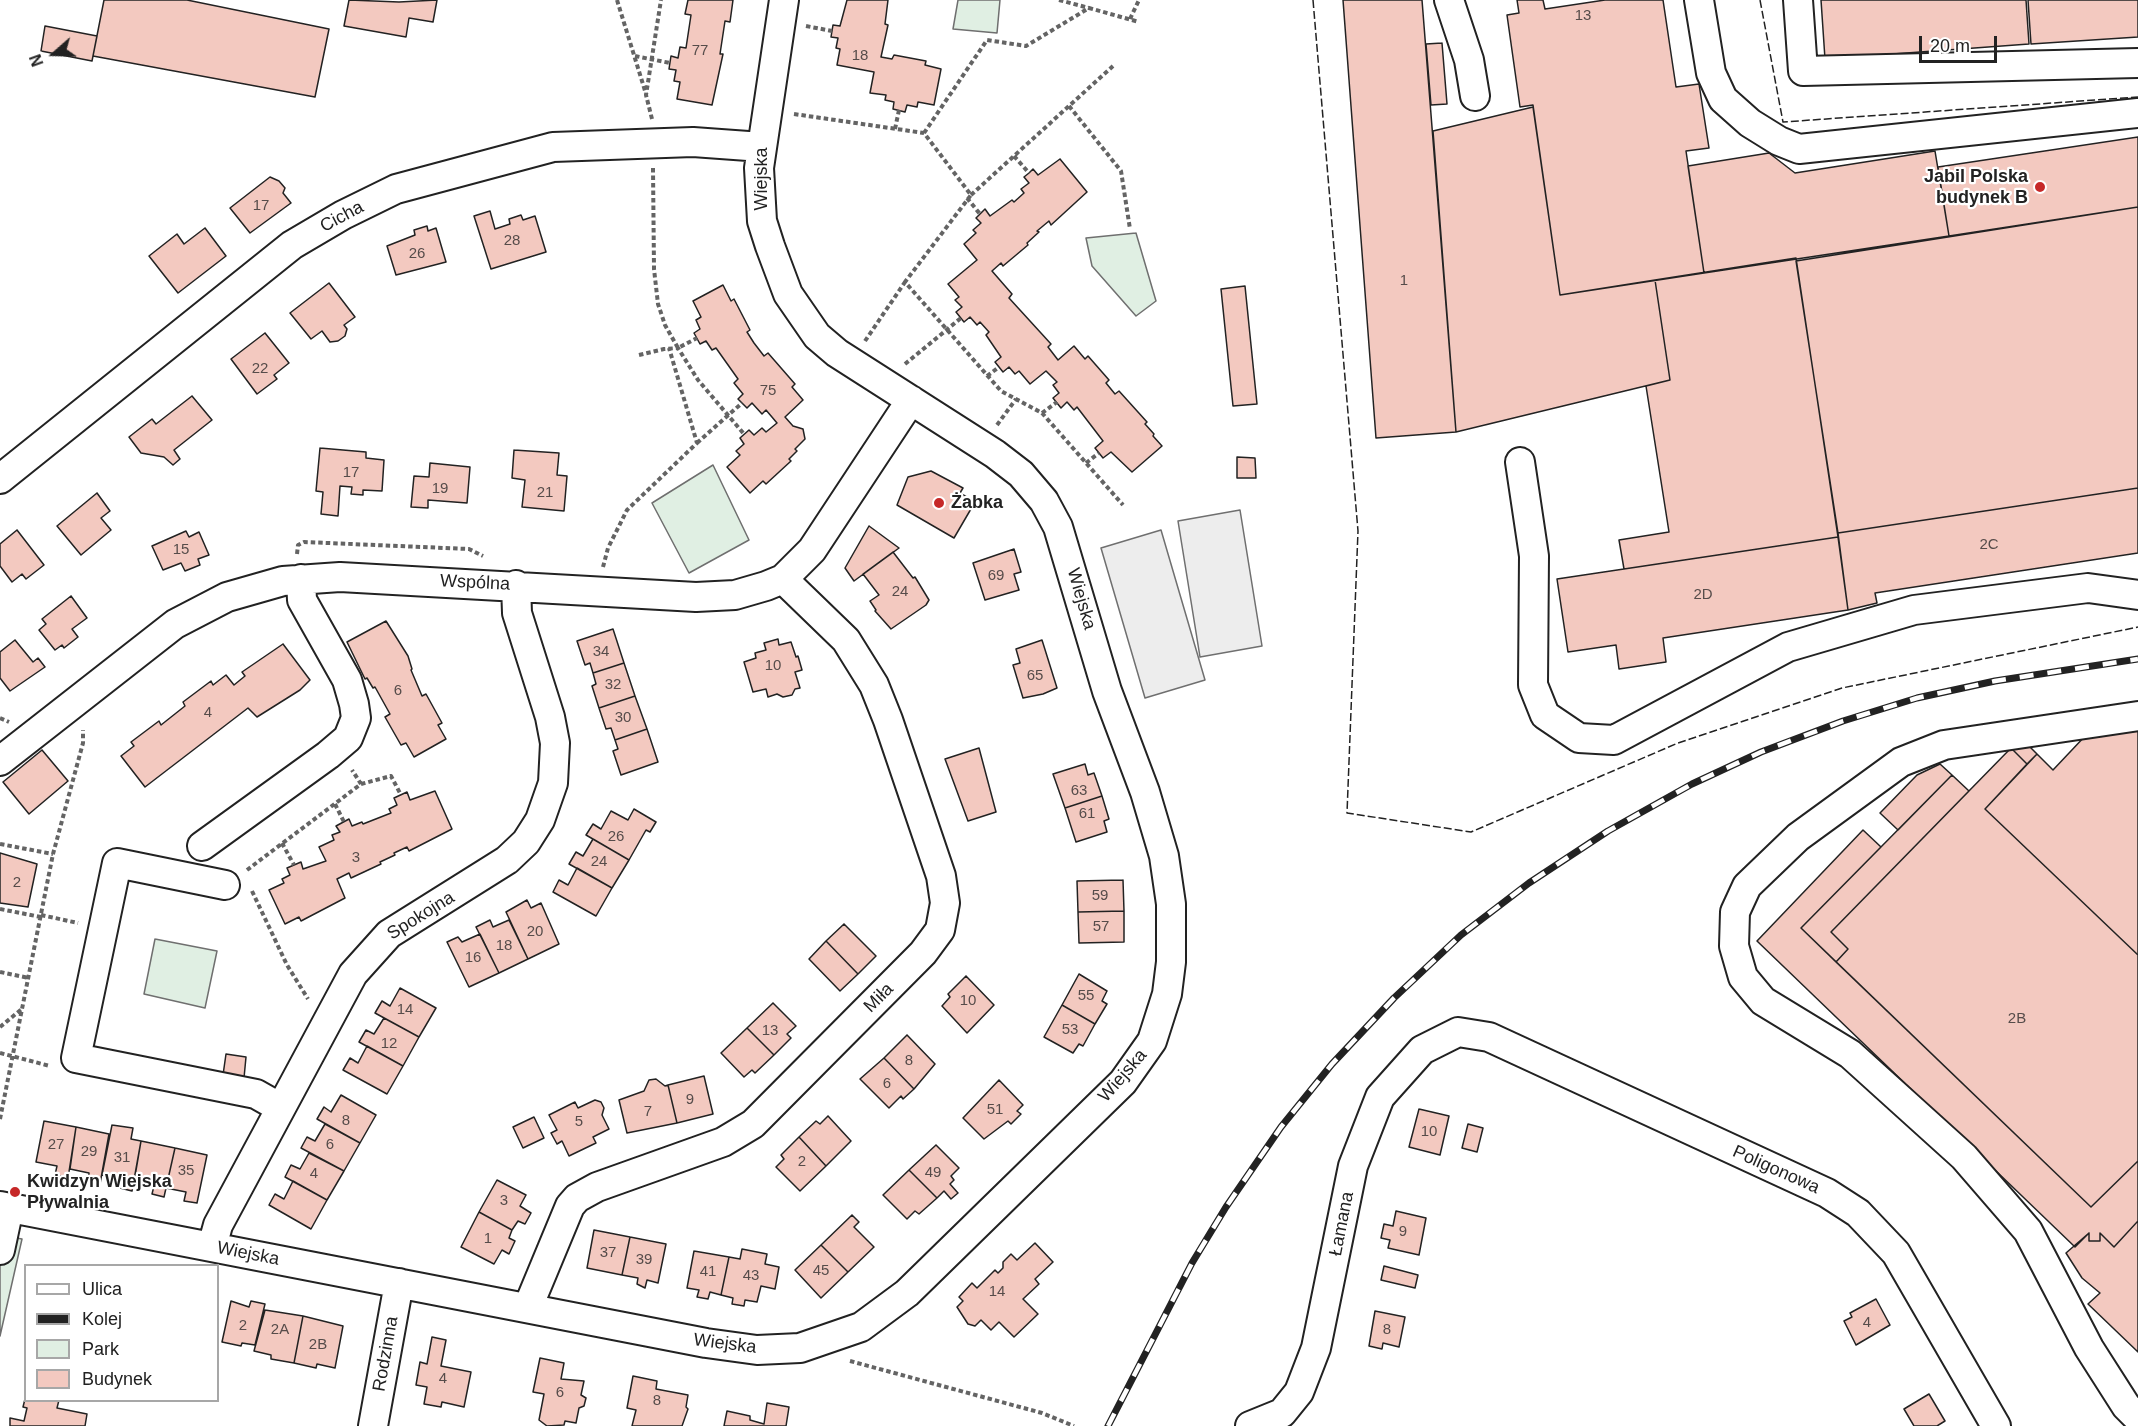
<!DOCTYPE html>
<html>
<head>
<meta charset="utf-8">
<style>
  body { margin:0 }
  #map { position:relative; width:2138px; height:1426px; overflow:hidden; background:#fff; font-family:Arial,sans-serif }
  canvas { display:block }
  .legend { position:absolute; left:24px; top:1264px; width:195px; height:138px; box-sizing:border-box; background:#fff; border:2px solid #a7a7a7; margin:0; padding:8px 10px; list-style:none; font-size:18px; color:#222 }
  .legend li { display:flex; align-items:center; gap:12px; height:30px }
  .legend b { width:30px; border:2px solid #a7a7a7 }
  .north { position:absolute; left:24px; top:24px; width:60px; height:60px; -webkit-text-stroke:4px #fff; paint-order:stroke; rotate:250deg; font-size:16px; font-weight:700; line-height:24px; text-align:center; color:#222 }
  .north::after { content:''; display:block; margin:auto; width:21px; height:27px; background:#222; clip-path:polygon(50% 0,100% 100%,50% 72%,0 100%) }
  .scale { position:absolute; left:1919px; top:36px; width:78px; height:27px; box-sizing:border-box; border:3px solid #222; border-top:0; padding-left:8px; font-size:18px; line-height:21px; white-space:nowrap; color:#222; -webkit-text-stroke:4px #fff; paint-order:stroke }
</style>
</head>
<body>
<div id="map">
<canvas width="2138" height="1426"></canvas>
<ul class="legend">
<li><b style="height:8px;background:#fff"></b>Ulica</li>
<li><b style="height:8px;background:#222"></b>Kolej</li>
<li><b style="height:16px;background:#e0efe3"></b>Park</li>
<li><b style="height:16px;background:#f3c9c0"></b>Budynek</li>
</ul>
<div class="north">N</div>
<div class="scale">20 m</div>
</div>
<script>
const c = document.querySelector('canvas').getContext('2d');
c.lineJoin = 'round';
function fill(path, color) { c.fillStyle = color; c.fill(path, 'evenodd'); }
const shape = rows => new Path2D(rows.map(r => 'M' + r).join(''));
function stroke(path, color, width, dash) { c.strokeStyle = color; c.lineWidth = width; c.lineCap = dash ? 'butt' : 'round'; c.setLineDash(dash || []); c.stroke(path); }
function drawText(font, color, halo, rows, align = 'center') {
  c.font = font + ' Arial,sans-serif'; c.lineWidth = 4.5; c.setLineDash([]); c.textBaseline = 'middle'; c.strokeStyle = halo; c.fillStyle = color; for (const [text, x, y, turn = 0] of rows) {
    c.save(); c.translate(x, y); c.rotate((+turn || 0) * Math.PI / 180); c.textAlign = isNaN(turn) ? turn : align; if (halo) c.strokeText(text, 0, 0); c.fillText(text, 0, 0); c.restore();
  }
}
const green = shape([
  [958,0,1000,0,997,33,953,29,958,0],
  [1136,233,1156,301,1136,316,1092,266,1086,238,1136,233],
  [713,465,749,540,689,573,652,503,713,465],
  [155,939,217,951,205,1008,144,994,155,939],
  [0,1235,22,1239,0,1336,0,1235]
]);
fill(green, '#e0efe3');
stroke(green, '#6f6f6f', 1.5);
const parking = shape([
  [1240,510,1262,646,1200,657,1178,521,1240,510],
  [1161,530,1205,680,1145,698,1101,548,1161,530]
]);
fill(parking, '#ededed');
stroke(parking, '#6f6f6f', 1.5);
const building = shape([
  [104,0,187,0,329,29,315,97,93,56,104,0],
  [349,0,399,2,437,0,433,22,409,18,406,37,344,26,349,0],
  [688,0,733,0,730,22,725,21,720,54,723,54,712,105,677,99,680,82,674,81,676,70,669,69,671,56,678,58,680,47,686,48,691,15,685,14,688,0],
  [847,0,888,0,885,24,888,25,881,57,892,59,894,55,926,61,925,65,941,69,934,105,918,102,917,107,907,105,905,112,893,109,894,102,885,100,886,95,870,93,874,72,837,65,840,49,836,48,838,38,831,37,833,25,840,26,847,0],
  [1343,0,1422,0,1456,432,1376,438,1343,0],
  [1517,0,1543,0,1545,9,1605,0,1663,0,1676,87,1699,84,1709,148,1686,151,1704,273,1560,295,1533,105,1520,107,1507,15,1519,13,1517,0],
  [1821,0,2026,0,2029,44,1825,59,1821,0],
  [2028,0,2138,0,2138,37,2031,44,2028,0],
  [45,26,97,36,92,61,41,51,45,26],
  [1442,43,1447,104,1431,105,1426,44,1442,43],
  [1533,107,1560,295,1655,280,1670,380,1456,432,1433,131,1533,107],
  [2138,137,2138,207,1949,236,1938,167,2138,137],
  [1935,151,1949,236,1704,273,1688,166,1769,153,1795,173,1935,151],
  [1060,159,1087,192,1051,225,1049,221,1037,231,1039,232,1027,243,1028,245,1003,266,1001,263,992,271,1012,294,1009,298,1051,344,1048,347,1058,360,1074,346,1085,359,1088,356,1109,380,1106,383,1115,394,1119,391,1147,422,1145,424,1154,434,1153,436,1162,446,1132,472,1111,452,1103,458,1095,448,1103,441,1077,407,1074,410,1067,402,1061,408,1053,398,1059,393,1053,385,1057,382,1046,371,1030,384,1019,371,1015,374,1009,367,1003,372,995,362,1001,357,986,335,989,332,980,322,977,325,970,317,964,322,956,312,962,307,955,300,959,297,948,284,977,260,964,244,976,233,973,230,981,223,976,218,985,209,990,216,1012,200,1014,202,1024,193,1021,189,1029,183,1024,177,1029,173,1033,169,1038,175,1060,159],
  [270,177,279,181,285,188,283,193,291,203,250,233,230,208,270,177],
  [2138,207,2138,488,1838,533,1796,261,2138,207],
  [490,211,495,229,510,224,509,219,521,215,523,220,535,216,546,252,491,269,474,216,490,211],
  [427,226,428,231,436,228,446,262,396,275,387,246,415,235,414,230,427,226],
  [205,228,226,256,178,293,149,256,177,234,184,244,205,228],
  [1796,258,1838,537,1624,569,1619,540,1669,532,1646,386,1670,380,1655,280,1796,258],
  [329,283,355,317,344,325,347,329,345,336,338,341,330,342,322,331,311,339,290,313,329,283],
  [723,285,731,301,734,299,750,330,747,332,754,343,764,356,768,353,795,384,792,387,803,400,785,417,793,426,803,429,805,439,795,449,797,451,789,459,791,461,766,484,763,481,750,493,727,467,740,455,736,451,744,444,740,438,749,430,754,435,762,428,766,432,777,423,766,410,762,414,752,403,747,408,738,399,743,394,734,383,738,379,716,348,712,350,706,341,700,344,694,333,700,329,696,320,701,317,693,301,723,285],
  [1245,286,1257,404,1233,406,1221,289,1245,286],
  [265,333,289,363,274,375,277,379,257,394,231,359,265,333],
  [192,396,212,420,174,450,180,459,173,465,164,457,141,453,129,437,152,419,156,424,192,396],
  [320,448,366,452,366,458,384,460,382,491,363,490,363,495,351,494,352,487,340,486,338,516,321,514,323,492,316,491,320,448],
  [514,450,559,453,557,475,567,476,564,511,522,507,525,480,512,478,514,450],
  [1237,457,1255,458,1256,478,1237,478,1237,457],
  [430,463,470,467,467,503,428,500,428,508,411,507,414,476,429,477,430,463],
  [931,471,963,488,960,493,975,502,954,538,897,505,908,477,931,471],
  [2138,488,2138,553,1875,593,1877,603,1848,610,1838,533,2138,488],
  [97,493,110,511,101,518,111,530,81,555,57,526,97,493],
  [869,526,899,548,854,581,845,568,869,526],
  [17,530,44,565,26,579,22,574,12,582,0,566,0,544,17,530],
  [186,531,189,537,199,532,209,555,198,559,200,565,185,571,181,563,163,570,152,546,186,531],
  [1838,537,1848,610,1663,638,1666,662,1619,669,1616,645,1568,652,1557,579,1838,537],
  [1014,549,1021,572,1014,574,1019,590,985,600,973,563,1014,549],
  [893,552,913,578,915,577,929,600,926,605,891,629,875,611,876,610,870,601,879,595,863,574,893,552],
  [71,596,87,618,72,629,78,637,64,648,62,645,55,650,39,630,46,624,42,619,71,596],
  [386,621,408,656,412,669,411,670,422,696,426,694,442,723,438,725,446,739,414,757,406,743,401,745,385,717,390,714,375,687,373,688,367,678,365,679,347,642,386,621],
  [613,629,624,663,593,673,590,663,585,665,577,641,613,629],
  [778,639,779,645,791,642,796,657,798,656,802,670,795,672,800,688,795,689,792,695,783,697,777,694,768,697,766,689,753,692,744,662,756,658,755,653,766,650,764,643,778,639],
  [15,640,33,662,38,658,45,667,10,691,0,678,0,652,15,640],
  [1042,640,1057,688,1043,694,1023,698,1013,665,1020,663,1016,649,1042,640],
  [283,644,310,680,300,690,257,717,248,708,145,787,121,756,134,746,131,742,159,721,161,725,185,706,183,702,211,681,213,685,226,675,234,685,245,676,242,672,283,644],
  [624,663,635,696,599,708,592,686,596,684,593,673,624,663],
  [635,696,647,729,615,740,611,728,606,729,599,708,635,696],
  [2138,726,2138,955,1985,809,2037,754,2053,770,2087,734,2138,726],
  [647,729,658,762,621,775,613,751,618,749,615,740,647,729],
  [2024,741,2037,754,2027,764,2011,748,2024,741],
  [979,748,996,812,968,821,945,759,979,748],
  [2011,748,2027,764,1985,809,2138,955,2138,1161,2091,1207,1836,962,1848,949,1831,932,2011,748],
  [42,750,68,781,29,814,3,782,42,750],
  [1085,764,1088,775,1094,773,1102,796,1065,808,1053,774,1085,764],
  [1940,764,1952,775,1898,830,1880,813,1917,775,1940,764],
  [1952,775,1969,791,1831,932,1848,949,1836,962,1801,928,1952,775],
  [435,791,452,829,409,851,407,847,394,853,395,855,380,862,381,864,351,878,349,873,337,879,345,898,301,921,299,917,285,924,269,890,284,883,282,879,290,875,287,868,301,862,303,869,326,861,319,847,334,840,332,835,340,832,336,826,349,819,352,826,362,822,363,824,391,813,389,809,397,805,394,798,407,792,410,800,435,791],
  [1102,796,1109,819,1104,821,1107,832,1076,842,1065,808,1102,796],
  [634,809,656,822,650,832,646,830,629,860,586,835,593,824,601,829,611,811,628,820,634,809],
  [1863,830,1881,847,1801,928,2091,1207,2138,1161,2138,1221,2114,1247,2100,1233,2100,1241,2089,1241,2089,1233,2075,1247,1757,941,1863,830],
  [593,839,629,860,612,888,569,864,576,852,583,856,593,839],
  [0,853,37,864,28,907,0,903,0,853],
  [577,868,612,888,596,916,553,892,559,880,568,885,577,868],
  [1123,880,1124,911,1078,912,1077,881,1123,880],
  [527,900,531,908,541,903,559,944,528,959,506,912,527,900],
  [1124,911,1124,942,1079,943,1078,912,1124,911],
  [490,920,493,927,509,920,528,959,499,973,476,927,490,920],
  [844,924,876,956,858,974,826,941,844,924],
  [480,934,499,973,469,987,447,942,458,937,462,942,480,934],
  [826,941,858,974,840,991,809,959,826,941],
  [1079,974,1107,991,1102,1001,1107,1004,1095,1024,1062,1005,1079,974],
  [966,976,994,1005,967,1033,942,1006,950,997,948,994,966,976],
  [400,988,436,1008,419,1037,375,1013,382,1001,390,1006,400,988],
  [773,1003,796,1026,787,1034,791,1038,774,1055,747,1028,773,1003],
  [1062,1005,1095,1024,1083,1046,1079,1044,1073,1053,1044,1037,1062,1005],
  [384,1018,419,1037,403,1066,359,1042,366,1030,374,1034,384,1018],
  [747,1028,774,1055,755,1073,752,1070,744,1077,721,1053,747,1028],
  [907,1035,935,1064,914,1089,884,1058,907,1035],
  [367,1046,403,1066,387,1094,343,1070,350,1058,358,1063,367,1046],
  [226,1054,246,1057,244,1078,223,1075,226,1054],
  [884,1058,914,1089,903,1099,901,1096,889,1108,860,1079,884,1058],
  [704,1076,713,1114,677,1123,668,1085,704,1076],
  [656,1079,665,1086,668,1085,677,1123,627,1133,619,1100,644,1091,649,1080,656,1079],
  [999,1080,1023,1105,1017,1111,1021,1114,1011,1124,1008,1121,984,1139,963,1118,999,1080],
  [341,1095,376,1115,360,1143,317,1119,324,1107,331,1112,341,1095],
  [595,1100,601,1102,604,1108,602,1115,609,1129,593,1137,596,1143,569,1156,562,1141,557,1144,551,1133,557,1130,549,1115,575,1102,578,1108,595,1100],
  [1419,1109,1449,1116,1440,1155,1409,1147,1419,1109],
  [828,1116,851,1141,826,1166,799,1137,816,1121,820,1124,828,1116],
  [534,1117,544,1138,523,1148,513,1127,534,1117],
  [44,1121,76,1127,68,1178,55,1175,57,1166,36,1162,44,1121],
  [325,1124,360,1143,344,1171,301,1148,307,1137,315,1141,325,1124],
  [1468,1124,1483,1128,1477,1152,1462,1148,1468,1124],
  [112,1125,133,1128,131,1139,141,1141,132,1191,120,1188,122,1179,102,1175,112,1125],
  [76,1127,109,1134,100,1184,88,1182,89,1173,70,1169,76,1127],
  [799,1137,826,1166,800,1191,776,1167,784,1159,781,1155,799,1137],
  [141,1141,175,1148,164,1197,152,1194,154,1186,134,1182,141,1141],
  [936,1145,959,1168,951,1176,954,1180,950,1184,958,1193,951,1199,944,1191,937,1198,909,1170,936,1145],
  [175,1148,207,1155,197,1203,184,1201,186,1192,166,1188,175,1148],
  [309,1153,344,1171,327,1200,285,1177,291,1165,300,1169,309,1153],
  [909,1170,937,1198,919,1214,915,1211,907,1219,883,1195,909,1170],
  [497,1180,526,1195,520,1206,531,1213,525,1224,518,1221,512,1230,479,1212,497,1180],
  [293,1181,327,1200,311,1229,269,1205,275,1194,284,1199,293,1181],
  [1396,1211,1426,1218,1419,1255,1388,1248,1390,1240,1381,1238,1384,1224,1393,1226,1396,1211],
  [479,1212,512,1230,509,1238,515,1241,509,1254,502,1250,494,1264,461,1247,479,1212],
  [852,1215,859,1222,854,1227,874,1247,848,1272,821,1245,852,1215],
  [2138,1221,2138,1352,2088,1304,2100,1293,2082,1278,2066,1253,2089,1233,2089,1241,2100,1241,2100,1233,2114,1247,2138,1221],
  [594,1230,630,1237,622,1275,587,1268,594,1230],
  [630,1237,666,1244,658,1283,647,1280,645,1288,637,1284,638,1278,622,1275,630,1237],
  [1035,1243,1053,1262,1035,1279,1039,1284,1023,1299,1038,1314,1014,1337,999,1322,991,1330,981,1320,975,1326,968,1324,957,1307,963,1301,959,1297,972,1283,977,1288,995,1270,998,1273,1003,1268,1003,1262,1011,1254,1017,1260,1035,1243],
  [821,1245,848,1272,821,1298,795,1270,821,1245],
  [742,1249,767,1254,765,1264,779,1267,775,1289,761,1286,757,1302,745,1300,744,1306,732,1304,733,1298,721,1295,729,1257,740,1259,742,1249],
  [694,1251,729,1257,721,1295,710,1292,708,1299,697,1297,699,1290,687,1288,694,1251],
  [1384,1266,1418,1275,1415,1288,1381,1280,1384,1266],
  [1876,1299,1890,1325,1856,1345,1844,1321,1852,1317,1850,1313,1876,1299],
  [231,1301,249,1307,251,1301,265,1304,255,1345,242,1343,241,1346,222,1342,231,1301],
  [265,1310,303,1316,294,1363,271,1359,271,1355,254,1351,265,1310],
  [1375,1311,1405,1317,1399,1347,1383,1343,1382,1349,1369,1346,1375,1311],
  [303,1316,343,1326,335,1368,317,1364,316,1368,294,1363,303,1316],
  [432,1337,446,1340,441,1366,471,1372,464,1407,442,1402,441,1407,424,1404,427,1387,416,1385,420,1362,427,1364,432,1337],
  [540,1358,564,1363,561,1379,584,1381,581,1395,586,1398,584,1406,579,1408,576,1423,565,1421,564,1425,547,1426,539,1420,544,1394,533,1392,540,1358],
  [633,1376,657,1381,656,1389,688,1395,686,1407,688,1409,682,1426,632,1426,636,1410,627,1408,633,1376],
  [1929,1394,1945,1421,1937,1426,1914,1426,1904,1409,1929,1394],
  [26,1395,26,1400,59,1400,57,1408,87,1414,85,1426,10,1426,10,1418,24,1421,27,1408,23,1407,26,1395],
  [767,1403,789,1407,786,1426,724,1426,727,1411,750,1416,750,1420,764,1424,767,1403]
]);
fill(building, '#f3c9c0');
stroke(building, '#222', 1.5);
const minor = shape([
  [1449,0,1469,60,1475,96],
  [1699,0,1711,73,1723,99,1750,123,1779,141,1799,149,2138,113],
  [1798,0,1803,71,2138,63],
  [1520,462,1534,556,1533,685,1545,715,1579,738,1614,740,1788,647,1914,610,2088,588,2138,595],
  [0,479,292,245,343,215,396,189,553,147,693,142,762,147],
  [2138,716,1944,745,1901,762,1798,837,1747,886,1735,912,1734,946,1743,977,1763,1001,1850,1054,1964,1157,2028,1231,2089,1348,2126,1406,2138,1418],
  [0,761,175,624,227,597,283,581,340,577,696,597,735,595,766,586,783,579,812,550,911,400],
  [202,846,328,755,348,738,356,718,354,704,347,680,302,600,301,579],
  [225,885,117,863,76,1058,256,1094,279,1107],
  [0,1206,706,1343,757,1350,800,1348,861,1327,907,1293,1123,1082,1152,1041,1167,994,1171,962,1171,904,1164,856,1145,792,1107,691,1058,527,1044,501,1021,474,995,454,837,353,817,336,788,294,770,246,762,221,759,168,784,0],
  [212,1247,218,1225,353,974,389,934,507,860,526,842,540,820,553,783,555,743,550,717,517,613,516,585],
  [0,1250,9,1208],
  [528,1307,570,1206,577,1198,597,1187,723,1142,753,1124,923,953,940,930,945,903,941,876,888,720,874,685,846,640,783,579],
  [373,1426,399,1283],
  [1250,1426,1282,1413,1299,1392,1316,1348,1353,1166,1380,1097,1422,1050,1458,1032,1489,1037,1827,1193,1858,1213,1896,1253,1996,1426]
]);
stroke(minor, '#222', 32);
stroke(shape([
  [617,0,646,94],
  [1059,0,1089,8],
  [1130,19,1139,0],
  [806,26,832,31],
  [635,56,670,63],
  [1069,106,1121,171,1130,229],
  [794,114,924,133,971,195,905,282,1001,391,1042,413,1123,505],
  [652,119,646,95,661,0],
  [895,129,899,110],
  [924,133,987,40,1026,46,1089,8,1139,22],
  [1014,156,1029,173],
  [653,168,654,269,658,304,665,325,678,348,697,338],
  [971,195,1113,66],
  [967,198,980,214],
  [865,341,905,282],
  [639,355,664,349,678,348,698,380,744,434],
  [905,364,961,318],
  [987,376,999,367],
  [1042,413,1057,402],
  [997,425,1016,399],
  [697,443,742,403],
  [1086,463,1099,453],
  [297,554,298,545,304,542,469,549,483,556],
  [603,567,608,548,627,510,697,443,669,348],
  [0,718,9,722],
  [361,784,391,776,401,795],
  [335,804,344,822],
  [282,843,294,865],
  [0,844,53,854],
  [247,870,361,784,352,770],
  [252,891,287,965,308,999],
  [0,909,41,917],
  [41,915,78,923],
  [0,972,29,978],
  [0,1027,23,1008],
  [0,1053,50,1066],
  [0,1119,53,854,83,743,83,730],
  [850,1361,1042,1413,1074,1426]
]), '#646464', 4, [4.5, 3]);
stroke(minor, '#fff', 28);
const rail = shape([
  [1108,1426,1192,1263,1226,1207,1281,1127,1332,1064,1394,998,1461,935,1529,883,1608,831,1692,784,1761,752,1843,721,1917,698,1995,681,2138,659]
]);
stroke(rail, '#222', 7);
stroke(rail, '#fff', 4.5, [14]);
stroke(shape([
  [1313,0,1358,531,1347,813,1471,832,1678,743,1842,688,2138,627],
  [1760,0,1783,122,2138,97]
]), '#222', 1.5, [8, 3]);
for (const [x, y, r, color] of [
  [2040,187,6,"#c62828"],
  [939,503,6,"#c62828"],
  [15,1192,6,"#c62828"]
]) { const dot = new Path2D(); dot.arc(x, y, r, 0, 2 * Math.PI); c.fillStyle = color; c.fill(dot); stroke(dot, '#fff', 2); }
drawText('15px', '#564c4a', null, [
  ["13",1583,16],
  ["77",700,51],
  ["18",860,56],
  ["17",261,206],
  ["28",512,241],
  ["26",417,254],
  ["1",1404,281],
  ["22",260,369],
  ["75",768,391],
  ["17",351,473],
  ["19",440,489],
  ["21",545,493],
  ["2C",1989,545],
  ["15",181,550],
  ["69",996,576],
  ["24",900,592],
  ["2D",1703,595],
  ["34",601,652],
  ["10",773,666],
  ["65",1035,676],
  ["32",613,685],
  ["6",398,691],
  ["4",208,713],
  ["30",623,718],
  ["63",1079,791],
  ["61",1087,814],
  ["26",616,837],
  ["3",356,858],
  ["24",599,862],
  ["2",17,883],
  ["59",1100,896],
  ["57",1101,927],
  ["20",535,932],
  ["18",504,946],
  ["16",473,958],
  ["55",1086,996],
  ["10",968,1001],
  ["14",405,1010],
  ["2B",2017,1019],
  ["53",1070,1030],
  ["13",770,1031],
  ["12",389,1044],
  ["8",909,1061],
  ["6",887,1084],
  ["9",690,1100],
  ["51",995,1110],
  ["7",648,1112],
  ["8",346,1121],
  ["5",579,1122],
  ["10",1429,1132],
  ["27",56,1145],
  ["6",330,1145],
  ["29",89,1152],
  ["31",122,1158],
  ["2",802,1162],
  ["35",186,1171],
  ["49",933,1173],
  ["4",314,1174],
  ["3",504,1201],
  ["9",1403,1232],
  ["1",488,1239],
  ["37",608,1253],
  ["39",644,1260],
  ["45",821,1271],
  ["41",708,1272],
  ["43",751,1276],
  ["14",997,1292],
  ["4",1867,1323],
  ["2",243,1326],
  ["2A",280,1330],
  ["8",1387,1330],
  ["2B",318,1345],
  ["4",443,1379],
  ["6",560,1393],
  ["8",657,1401]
]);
drawText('bold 18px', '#222', '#fff', [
  ["Jabil Polska",2028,177,"right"],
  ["budynek B",2028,198,"right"],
  ["Żabka",951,503],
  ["Kwidzyn Wiejska",27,1182],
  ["Pływalnia",27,1203]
], 'left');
drawText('18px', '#222', '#fff', [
  ["Wiejska",762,179,-90],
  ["Cicha",342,217,-28],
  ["Wspólna",475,583,3],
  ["Wiejska",1081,599,74],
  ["Spokojna",421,916,-32],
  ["Miła",879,998,-45],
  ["Wiejska",1123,1076,-49],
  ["Poligonowa",1776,1170,24],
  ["Łamana",1342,1224,-79],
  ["Wiejska",248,1254,11],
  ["Wiejska",725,1344,7],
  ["Rodzinna",386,1354,-80]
]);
</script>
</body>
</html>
